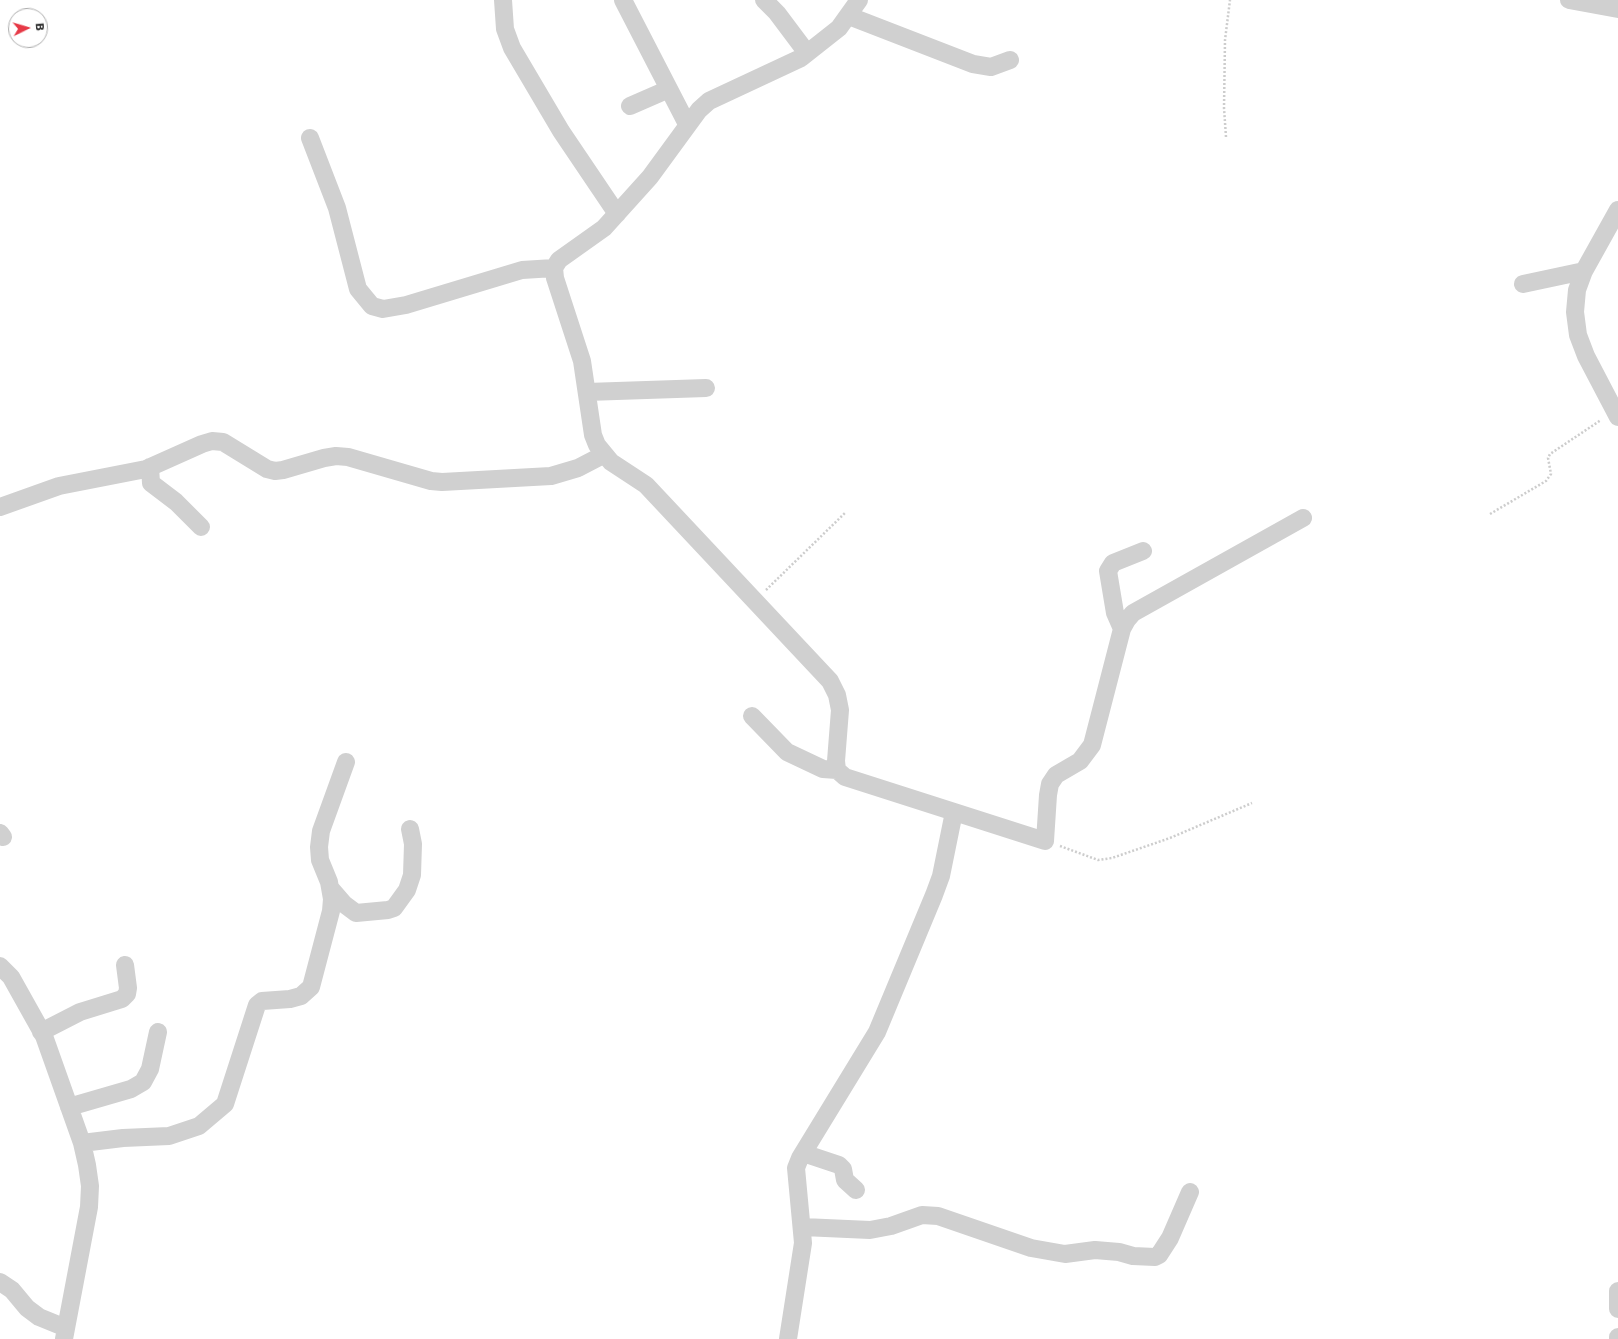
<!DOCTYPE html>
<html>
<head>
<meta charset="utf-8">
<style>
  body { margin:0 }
  #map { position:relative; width:1618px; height:1339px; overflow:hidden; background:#fff; font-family:"DejaVu Sans",sans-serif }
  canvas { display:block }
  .north { position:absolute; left:8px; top:8px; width:40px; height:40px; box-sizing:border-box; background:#fff; border:1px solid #adadad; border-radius:50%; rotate:85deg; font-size:11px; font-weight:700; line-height:16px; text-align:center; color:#333 }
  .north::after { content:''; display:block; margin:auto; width:14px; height:18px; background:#e63946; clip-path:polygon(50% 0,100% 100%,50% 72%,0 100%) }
</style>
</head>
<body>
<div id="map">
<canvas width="1618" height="1339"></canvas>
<div class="north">B</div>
</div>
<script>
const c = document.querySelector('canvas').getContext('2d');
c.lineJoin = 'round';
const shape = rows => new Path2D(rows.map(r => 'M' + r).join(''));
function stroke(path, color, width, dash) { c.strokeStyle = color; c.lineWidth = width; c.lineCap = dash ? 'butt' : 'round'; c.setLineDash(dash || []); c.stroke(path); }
stroke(shape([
  [1226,137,1224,108,1225,40,1230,0],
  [1490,514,1546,481,1551,474,1548,458,1550,454,1601,420],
  [766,590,846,512],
  [1060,846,1098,860,1112,858,1170,838,1252,803]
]), '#cdcdcd', 2.5, [2, 2]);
stroke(shape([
  [503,0,505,29,512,48,561,131,617,214],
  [623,0,687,124],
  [764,0,777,13,807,53],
  [859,0,839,28,801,58,709,101,699,110,650,177,604,228,559,260,554,268,555,278,582,361,593,435,597,445,611,462,646,485,830,681,837,695,840,710,836,761,837,770,845,777,1045,841,1048,795,1050,784,1056,775,1080,761,1092,745,1122,629,1127,620,1133,613,1303,518],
  [1569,0,1618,9],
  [849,16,973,64,991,67,1010,60],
  [630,106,669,89],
  [310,138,337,208,358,289,372,306,383,309,406,305,522,270,554,268],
  [1618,210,1584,271,1577,290,1575,312,1578,335,1586,356,1618,417],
  [1523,284,1584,271],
  [587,392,706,388],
  [150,467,151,483,176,502,201,527],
  [0,507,59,486,146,469,202,444,212,441,223,442,267,469,275,471,283,470,324,458,336,456,348,457,431,481,442,482,551,476,578,468,603,455],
  [1122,629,1115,613,1108,571,1113,563,1143,551],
  [752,716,787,752,823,769,837,770],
  [0,833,3,837],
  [331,889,344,904,356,913,388,910,394,908,407,890,412,875,413,844,410,829],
  [0,966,11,977,44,1036,82,1143,87,1165,90,1186,89,1207,64,1339],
  [41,1032,80,1012,122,999,127,994,128,988,125,965],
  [69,1107,131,1089,143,1082,150,1069,158,1032],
  [82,1143,123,1138,169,1136,199,1126,225,1104,257,1005,262,1001,290,999,301,996,311,987,331,911,332,899,329,882,320,860,319,847,321,831,346,762],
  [803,1153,839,1165,843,1169,845,1180,856,1190],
  [803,1227,870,1230,891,1226,922,1215,938,1216,1031,1248,1065,1254,1095,1250,1119,1252,1133,1256,1155,1257,1159,1255,1170,1238,1190,1192],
  [0,1282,12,1290,27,1308,39,1317,66,1328],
  [1618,1291,1618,1309],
  [788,1339,803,1243,796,1168,800,1158,877,1032,934,895,941,876,954,812],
  [1618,1339,1618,1337]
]), '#d0d0d0', 18);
</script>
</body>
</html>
